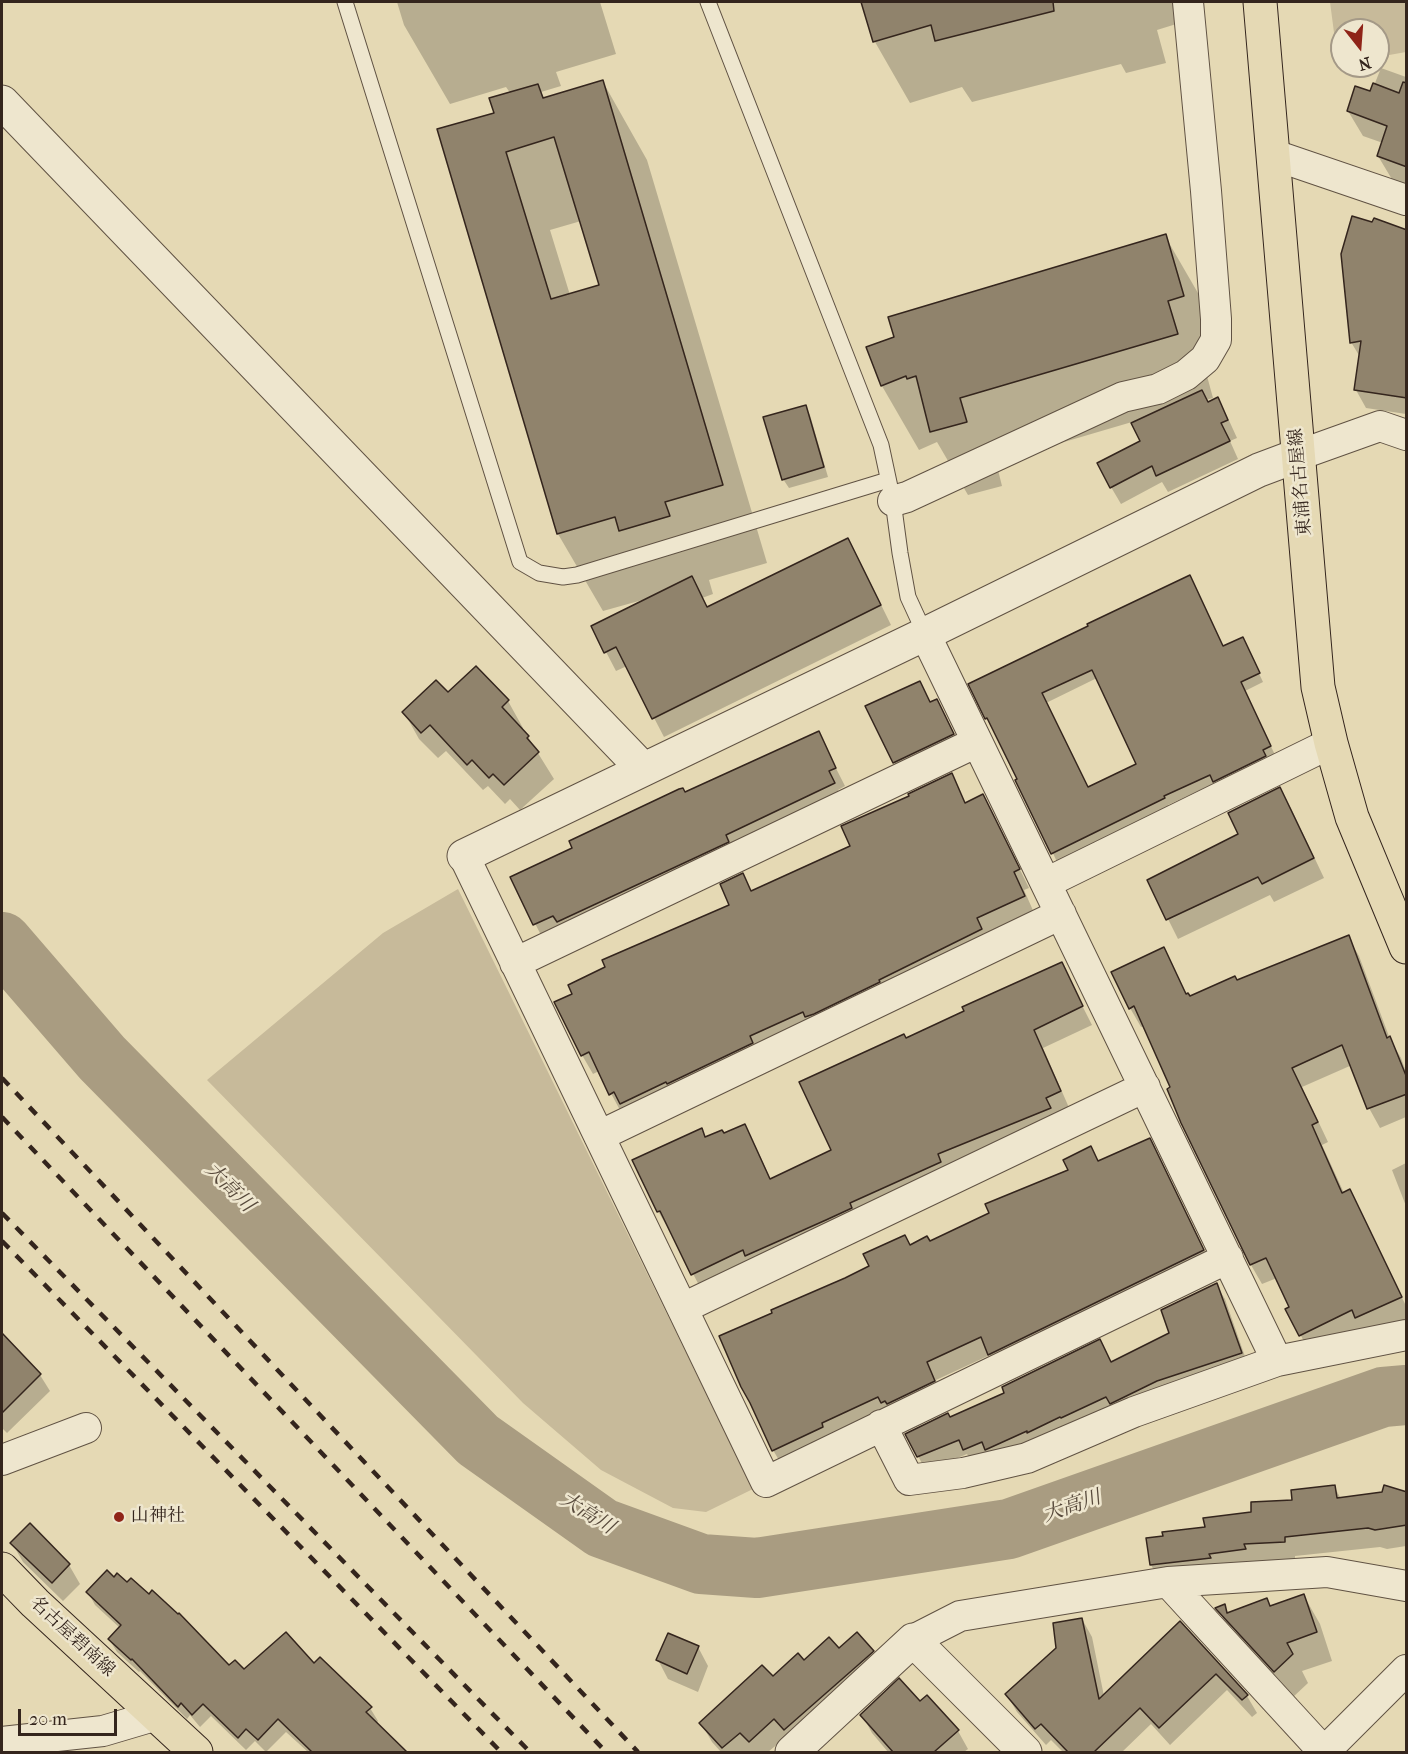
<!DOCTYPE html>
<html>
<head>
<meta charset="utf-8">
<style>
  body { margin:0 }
  #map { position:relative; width:1408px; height:1754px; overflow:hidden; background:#e5d9b4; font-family:"IM FELL French Canon",serif }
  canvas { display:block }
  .frame { position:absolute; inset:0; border:3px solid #34251d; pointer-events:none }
  .north { position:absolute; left:1330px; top:18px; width:60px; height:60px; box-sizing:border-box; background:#eee6ce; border:2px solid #a49987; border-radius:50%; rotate:163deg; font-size:16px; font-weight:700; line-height:24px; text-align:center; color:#34251d }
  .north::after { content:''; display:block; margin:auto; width:21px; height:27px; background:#8f2418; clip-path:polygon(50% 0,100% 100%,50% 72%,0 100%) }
  .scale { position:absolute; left:18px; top:1709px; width:99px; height:27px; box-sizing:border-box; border:3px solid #34251d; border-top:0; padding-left:8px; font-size:18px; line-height:21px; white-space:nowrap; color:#34251d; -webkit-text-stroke:4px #eee6ce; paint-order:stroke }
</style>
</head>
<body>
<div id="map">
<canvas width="1408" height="1754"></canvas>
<div class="frame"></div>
<div class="north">N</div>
<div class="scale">20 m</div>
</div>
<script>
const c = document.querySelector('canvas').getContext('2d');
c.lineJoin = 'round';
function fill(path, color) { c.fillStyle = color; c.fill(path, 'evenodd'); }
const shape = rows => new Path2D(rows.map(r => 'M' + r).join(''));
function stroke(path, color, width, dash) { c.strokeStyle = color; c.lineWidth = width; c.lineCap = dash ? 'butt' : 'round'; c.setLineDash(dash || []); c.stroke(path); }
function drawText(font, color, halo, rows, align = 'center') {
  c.font = font + ' "IM FELL French Canon","Noto Serif JP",serif'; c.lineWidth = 5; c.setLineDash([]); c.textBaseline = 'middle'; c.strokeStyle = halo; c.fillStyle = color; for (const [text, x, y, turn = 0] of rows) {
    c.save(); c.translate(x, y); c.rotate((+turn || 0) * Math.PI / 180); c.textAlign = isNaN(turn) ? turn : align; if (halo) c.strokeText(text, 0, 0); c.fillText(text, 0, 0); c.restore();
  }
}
fill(shape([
  [1330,2,1406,2,1406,52,1378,57,1378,30,1342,30,1342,63,1338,63],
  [458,889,753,1489,706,1512,673,1508,601,1470,523,1403,207,1080,383,933]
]), '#c7ba9a');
fill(shape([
  [397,2,600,2,616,54,556,72,561,86,541,92,545,99,603,82,647,160,767,563,709,580,713,594,702,598,708,609,858,558,891,625,664,737,627,666,616,671,593,627,646,600,646,599,603,611,558,534,496,114,511,94,506,87,450,104,404,25],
  [581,221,601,286,570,295,550,230],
  [863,2,1180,2,1186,21,1157,30,1166,63,1126,73,1121,64,972,102,962,87,910,103,875,42],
  [1381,68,1406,77,1406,186,1393,181,1378,156,1383,143,1363,136,1348,111,1371,93],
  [1406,232,1406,414,1366,408,1356,390,1360,357,1351,342],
  [1165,236,1202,300,1204,365,1213,398,1206,400,1208,404,1217,399,1227,416,1237,438,1230,441,1238,459,1168,492,1162,482,1121,504,1111,487,1142,441,1132,422,996,462,1002,486,968,495,937,442,919,450,882,386,868,348],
  [805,407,810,415,828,477,789,488,783,479],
  [1223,648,1247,648,1263,682,1245,691,1275,755,1168,805,1169,807,1057,862,1019,779,970,685],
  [1097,678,1138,764,1088,789,1046,703],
  [448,694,508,701,523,728,521,730,528,737,554,779,520,810,510,799,505,804,488,786,483,790,446,751,438,758,419,739,404,712],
  [937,701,964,753,905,781,894,762,931,704],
  [818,733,845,786,838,790,844,802,545,943,512,878,684,794],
  [951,775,966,804,983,796,993,815,1029,888,1024,890,1035,915,621,1112,599,1071,593,1074,582,1055,731,905,742,875,752,892,852,847,911,797],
  [1280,789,1291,808,1324,878,1274,902,1270,895,1178,939,1149,881,1240,834],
  [1348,937,1359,956,1390,1039,1401,1058,1406,1072,1406,1117,1380,1128,1369,1108,1352,1065,1302,1087,1328,1142,1322,1145,1344,1193,1349,1191,1360,1210,1406,1306,1406,1320,1368,1336,1311,1355,1287,1309,1291,1308,1277,1278,1262,1284,1251,1265,1182,1123,1172,1088,1145,1026,1141,1027,1130,1008,1163,949,1189,998,1237,982],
  [1061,964,1092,1025,1043,1048,1070,1110,703,1293,670,1229,669,1230,658,1211,706,1139,724,1135,744,1126,755,1145,771,1180,832,1151,906,1040],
  [1159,1157,1213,1268,1000,1371,990,1355,936,1380,944,1398,783,1467,773,1450,845,1280,910,1246,930,1243,1099,1162],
  [1406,1163,1406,1206,1392,1170],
  [1216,1285,1225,1299,1249,1368,973,1464,967,1454,926,1471,907,1435,1111,1363,1171,1334],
  [2,1335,40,1375,50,1391,7,1433,3,1429,2,1431],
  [1334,1486,1341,1499,1406,1493,1406,1546,1387,1549,1380,1547,1295,1556,1295,1561,1162,1584,1151,1565,1206,1528,1294,1501],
  [30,1526,69,1565,80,1584,63,1601,23,1562,12,1543],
  [88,1592,229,1667,244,1671,314,1665,370,1708,378,1721,376,1724,405,1752,308,1752,286,1732,266,1752,255,1741,246,1750,211,1716,200,1727,190,1715,187,1719,140,1671,139,1672,117,1652,109,1639,120,1628,95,1605],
  [1304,1596,1320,1624,1332,1661,1302,1671,1308,1683,1291,1699,1233,1636,1217,1608,1224,1606,1229,1614,1271,1608],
  [1082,1619,1092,1637,1104,1696,1180,1623,1247,1696,1257,1713,1252,1717,1227,1690,1170,1745,1151,1724,1122,1752,1063,1752,1051,1740,1046,1745,1017,1712,1007,1695,1058,1649],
  [698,1647,708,1666,698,1692,668,1679,658,1660],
  [839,1650,873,1652,884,1670,786,1737,768,1752,753,1752,752,1751,749,1752,721,1752,712,1742,701,1723,773,1678],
  [919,1703,958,1731,968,1749,964,1752,888,1752,872,1733,862,1715]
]), '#0003');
stroke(shape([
  [2,942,102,1058,478,1440,602,1528,701,1564,757,1568,1009,1529,1383,1397,1406,1395]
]), '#a99c81', 60);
const building = shape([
  [861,2,1053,2,1054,11,935,41,931,25,873,42,861,2],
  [603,80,723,485,665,502,670,516,619,531,615,517,557,534,437,129,494,113,489,98,538,84,543,98,603,80],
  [554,137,599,285,551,299,506,152,554,137],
  [1403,82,1407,83,1407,167,1377,156,1387,126,1347,111,1355,86,1370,91,1373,83,1399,93,1403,82],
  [1352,216,1372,222,1374,218,1407,230,1407,398,1354,390,1361,341,1350,343,1341,254,1352,216],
  [1166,234,1184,296,1168,301,1178,334,960,398,967,422,930,432,916,376,907,379,906,376,881,386,866,347,894,337,888,317,1166,234],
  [1202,390,1208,402,1218,397,1228,420,1221,423,1230,441,1156,476,1152,466,1110,488,1097,463,1140,441,1131,423,1202,390],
  [806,405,824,467,782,480,763,417,806,405],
  [848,538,881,605,652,719,616,647,604,653,591,626,692,576,707,607,848,538],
  [1190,575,1223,646,1243,637,1260,673,1241,682,1271,746,1263,750,1266,756,1213,782,1210,775,1164,796,1165,798,1051,854,1015,780,1017,779,987,718,985,719,968,684,1088,626,1087,624,1190,575],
  [1092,670,1136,764,1088,787,1042,693,1092,670],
  [476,666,509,700,502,707,529,736,527,738,539,752,504,785,493,774,489,778,472,760,467,765,430,725,421,733,402,712,436,680,448,692,476,666],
  [920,681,930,702,937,699,954,734,893,763,865,706,920,681],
  [819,731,836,768,829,771,835,783,726,835,729,842,684,863,557,922,553,916,533,925,510,877,572,848,569,841,679,789,683,788,685,792,819,731],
  [952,773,965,803,983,794,1020,869,1014,872,1025,896,977,918,982,929,879,980,880,982,814,1014,805,1017,803,1012,750,1036,753,1043,667,1084,666,1082,620,1104,614,1092,609,1095,589,1052,581,1056,554,1002,572,994,568,985,605,967,602,960,729,905,720,884,743,873,751,891,850,846,841,826,909,796,908,794,952,773],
  [1280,787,1314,858,1262,884,1258,877,1166,920,1147,880,1238,834,1228,813,1280,787],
  [1349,935,1387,1038,1390,1036,1407,1078,1407,1094,1367,1109,1342,1045,1292,1068,1318,1122,1312,1125,1342,1193,1350,1189,1402,1297,1355,1318,1352,1310,1299,1336,1285,1309,1289,1307,1266,1258,1250,1265,1181,1123,1167,1089,1170,1087,1134,1006,1129,1009,1111,972,1164,947,1186,994,1188,993,1190,996,1235,976,1237,980,1349,935],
  [1062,962,1083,1006,1034,1030,1061,1091,1046,1098,1051,1108,938,1154,941,1162,850,1203,852,1208,826,1220,745,1256,743,1250,691,1275,660,1211,657,1212,632,1160,702,1128,705,1137,722,1130,724,1133,745,1124,770,1179,831,1150,799,1082,904,1034,906,1038,964,1011,962,1007,1062,962],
  [1150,1138,1204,1250,988,1355,981,1337,927,1362,935,1381,887,1404,885,1401,881,1403,878,1397,822,1423,823,1427,772,1451,750,1403,741,1387,719,1336,772,1313,771,1310,845,1278,869,1266,863,1254,905,1235,910,1245,927,1236,930,1241,989,1213,985,1204,1068,1170,1063,1160,1091,1146,1098,1161,1150,1138],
  [1217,1283,1242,1353,1157,1381,1110,1404,1106,1397,1061,1418,1060,1417,1027,1433,1027,1431,985,1450,982,1442,963,1450,959,1440,917,1457,905,1434,948,1413,950,1417,1004,1393,1002,1387,1100,1339,1111,1362,1169,1333,1161,1310,1217,1283],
  [2,1333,41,1374,2,1413,2,1333],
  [1335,1485,1337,1498,1382,1492,1384,1485,1407,1492,1407,1525,1375,1530,1368,1528,1285,1537,1285,1542,1244,1544,1246,1549,1209,1554,1211,1558,1150,1565,1146,1538,1163,1536,1162,1532,1205,1527,1203,1518,1251,1512,1251,1502,1292,1500,1291,1490,1335,1485],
  [30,1523,70,1564,52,1583,10,1543,30,1523],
  [107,1570,114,1577,117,1573,127,1582,131,1578,149,1594,152,1590,178,1614,179,1613,229,1665,235,1660,244,1669,286,1632,314,1663,320,1657,372,1707,366,1712,407,1752,312,1752,278,1719,258,1740,246,1729,238,1738,203,1704,192,1715,181,1703,178,1707,132,1659,131,1660,108,1639,121,1625,86,1592,107,1570],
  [1304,1594,1317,1632,1287,1643,1293,1654,1274,1672,1215,1608,1225,1604,1227,1613,1267,1598,1270,1606,1304,1594],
  [1082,1618,1099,1699,1180,1621,1248,1695,1242,1700,1216,1674,1159,1728,1140,1708,1094,1752,1068,1752,1041,1724,1035,1729,1005,1694,1056,1648,1053,1623,1082,1618],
  [857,1632,874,1651,784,1730,774,1719,749,1742,740,1733,722,1748,699,1723,762,1665,773,1676,798,1653,804,1660,829,1637,839,1648,857,1632],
  [668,1633,699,1646,687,1674,656,1660,668,1633],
  [899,1678,920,1701,927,1695,959,1730,934,1752,893,1752,860,1715,899,1678]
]);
fill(building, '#90836c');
stroke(building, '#34251d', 1.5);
const service = shape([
  [345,2,520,562,539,573,563,577,577,575,888,480],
  [708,2,881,445,893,501,900,553,908,597,925,634]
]);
const minor = shape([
  [1274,155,1406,200],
  [1299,455,1380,426,1406,435],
  [893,501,907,497,1123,397,1158,389,1186,375,1205,359,1216,340,1216,319,1206,191,1188,2],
  [925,634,1277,1361,1406,1335],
  [464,856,766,1482,1228,1258],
  [1046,883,1331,743],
  [515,963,977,742],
  [599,1136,1061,914],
  [683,1308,1145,1087],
  [881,1425,909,1480,963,1473,1027,1458,1134,1412,1277,1361],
  [2,1460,86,1428],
  [1168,1582,1324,1752],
  [913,1640,960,1616,1168,1582,1327,1572,1406,1586],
  [2,1742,103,1731,157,1715],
  [1324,1752,1406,1670]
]);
const tertiary = shape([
  [2,102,643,769],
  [464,856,925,634,1259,470,1299,455],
  [792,1752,913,1640,1025,1752]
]);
const primary = shape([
  [1260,2,1318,687,1331,743,1352,817,1406,947],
  [2,1569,35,1603,196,1752]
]);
stroke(service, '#605243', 17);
stroke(minor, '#605243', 32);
stroke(tertiary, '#605243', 35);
stroke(primary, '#34251d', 35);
stroke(service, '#eee6ce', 15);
stroke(minor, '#eee6ce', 30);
stroke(tertiary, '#eee6ce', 33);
stroke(primary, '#e5d9b4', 33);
stroke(shape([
  [2,1078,638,1752],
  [2,1117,606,1752],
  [2,1213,530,1752],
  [2,1241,501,1752]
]), '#34251d', 4.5, [10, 10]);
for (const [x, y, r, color] of [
  [119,1517,6,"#8f2418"]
]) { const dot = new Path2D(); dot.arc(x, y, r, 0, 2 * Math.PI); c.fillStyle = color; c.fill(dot); stroke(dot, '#eee6ce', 2); }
drawText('18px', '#34251d', '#eee6ce', [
  ["東浦名古屋線",1301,482,-95],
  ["名古屋碧南線",72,1637,43]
]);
drawText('18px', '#34251d', '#eee6ce', [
  ["山神社",131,1517]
], 'left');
drawText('italic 20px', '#57493b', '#eee6ce', [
  ["大高川",229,1188,45],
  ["大高川",1072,1507,-19],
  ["大高川",587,1514,32]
]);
</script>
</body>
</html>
